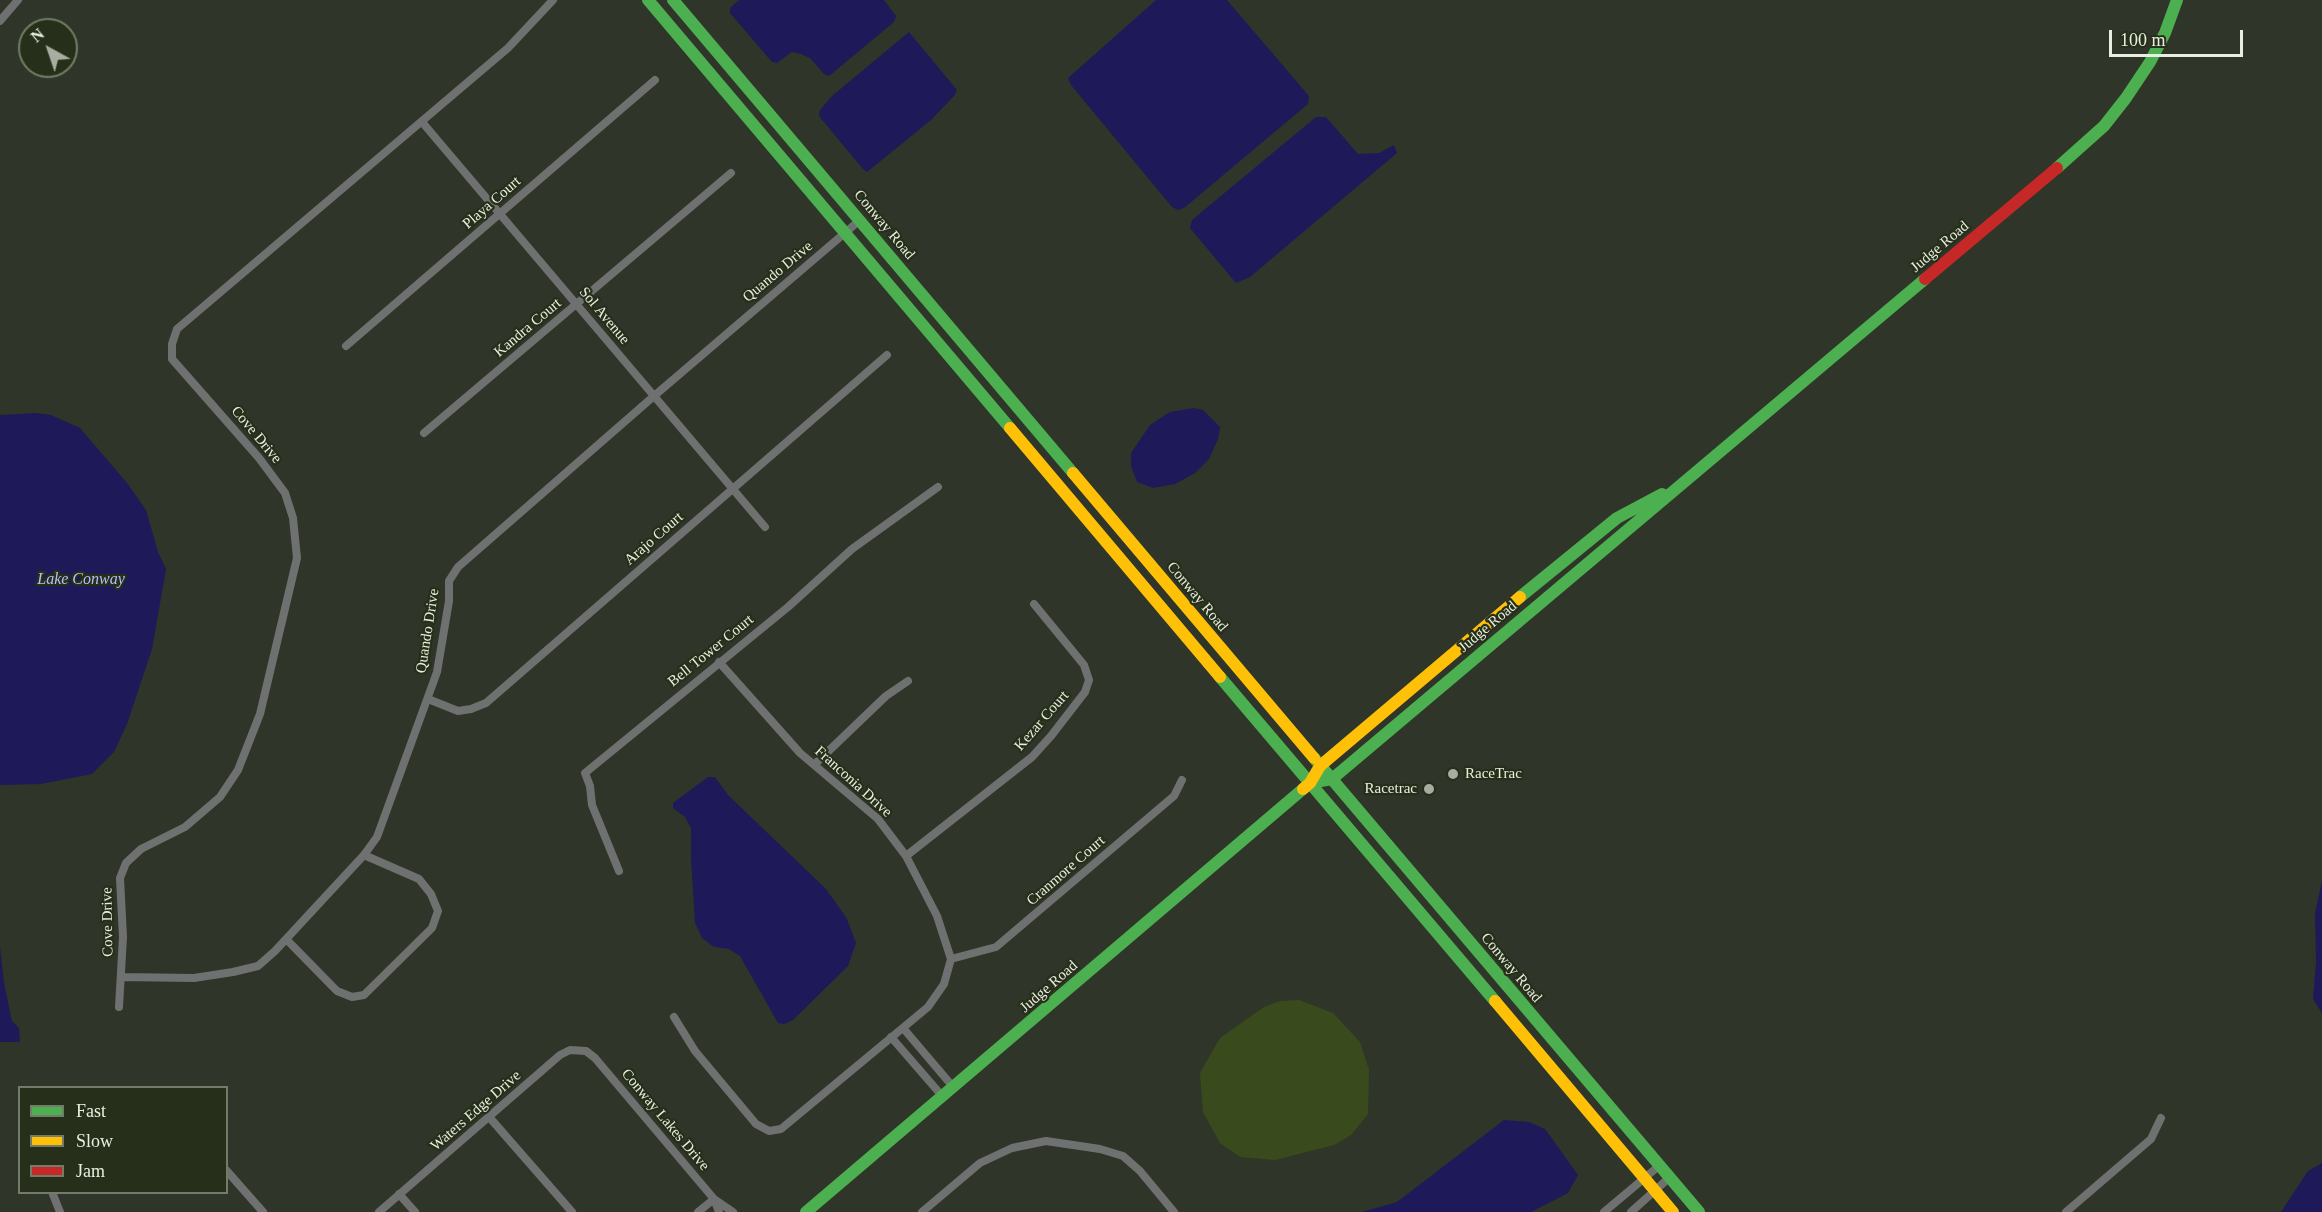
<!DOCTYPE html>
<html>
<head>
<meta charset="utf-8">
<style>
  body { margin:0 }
  #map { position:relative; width:2322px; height:1212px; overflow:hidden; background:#2f3528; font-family:"Times New Roman",serif }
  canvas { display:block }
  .legend { position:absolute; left:18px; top:1086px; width:210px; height:108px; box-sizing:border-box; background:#262f19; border:2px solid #747b69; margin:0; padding:8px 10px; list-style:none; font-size:18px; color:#e8eee0 }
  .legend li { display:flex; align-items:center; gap:12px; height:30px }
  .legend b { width:30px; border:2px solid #747b69 }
  .north { position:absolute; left:18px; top:18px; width:60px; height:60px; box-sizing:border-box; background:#262f19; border:2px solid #747b69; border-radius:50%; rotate:320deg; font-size:16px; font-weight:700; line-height:24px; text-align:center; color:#e8eee0 }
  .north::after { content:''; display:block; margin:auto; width:21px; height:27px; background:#a7ada0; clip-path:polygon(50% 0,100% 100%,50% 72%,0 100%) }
  .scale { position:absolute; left:2109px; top:30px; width:134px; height:27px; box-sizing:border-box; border:3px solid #e8eee0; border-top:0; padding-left:8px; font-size:18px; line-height:21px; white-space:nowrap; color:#e8eee0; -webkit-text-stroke:4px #262f19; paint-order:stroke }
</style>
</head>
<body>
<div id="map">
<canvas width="2322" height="1212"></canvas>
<ul class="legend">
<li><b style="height:8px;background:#4caf50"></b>Fast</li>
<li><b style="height:8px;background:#ffc107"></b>Slow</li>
<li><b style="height:8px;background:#c62828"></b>Jam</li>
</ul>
<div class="north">N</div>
<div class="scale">100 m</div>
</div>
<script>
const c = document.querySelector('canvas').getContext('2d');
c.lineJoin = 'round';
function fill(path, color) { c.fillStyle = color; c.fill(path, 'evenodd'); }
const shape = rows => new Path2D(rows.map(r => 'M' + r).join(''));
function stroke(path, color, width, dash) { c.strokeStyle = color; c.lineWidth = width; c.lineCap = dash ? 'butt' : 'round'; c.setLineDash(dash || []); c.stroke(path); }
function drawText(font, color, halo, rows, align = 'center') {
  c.font = font + ' "Times New Roman",serif'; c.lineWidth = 4.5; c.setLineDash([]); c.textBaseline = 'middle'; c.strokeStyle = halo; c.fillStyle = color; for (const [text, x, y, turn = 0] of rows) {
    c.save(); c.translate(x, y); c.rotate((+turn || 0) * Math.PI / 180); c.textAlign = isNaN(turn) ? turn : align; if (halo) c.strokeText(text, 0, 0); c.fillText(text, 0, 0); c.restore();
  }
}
fill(shape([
  [1299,1000,1333,1013,1360,1042,1369,1070,1368,1114,1351,1135,1334,1145,1275,1160,1240,1157,1220,1143,1203,1112,1200,1073,1220,1038,1264,1007,1280,1001]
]), '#394b1d');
fill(shape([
  [739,0,884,0,896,16,894,22,829,76,824,74,810,58,801,54,792,52,777,63,772,62,730,13,730,8],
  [1156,0,1227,0,1309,96,1308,104,1184,208,1178,210,1172,207,1071,85,1068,78],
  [909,32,957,90,954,96,931,120,867,172,862,168,819,116,820,110,832,96],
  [1316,117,1326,117,1358,154,1379,153,1394,145,1397,153,1250,277,1236,283,1190,228,1192,220],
  [1194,408,1203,410,1220,427,1218,439,1209,459,1195,473,1175,484,1153,488,1137,482,1131,466,1131,453,1150,425,1170,412],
  [35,413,51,415,80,428,127,483,146,510,158,552,166,569,152,649,127,724,114,752,92,774,41,784,0,785,0,415],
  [708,777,715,777,728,795,826,889,846,917,856,943,848,966,793,1020,784,1024,778,1023,740,956,729,949,714,947,702,938,695,923,691,857,691,828,685,817,673,808,673,803],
  [2322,881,2322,1013,2313,999,2316,962,2315,913],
  [0,947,4,983,12,1021,19,1028,20,1042,0,1042],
  [1504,1120,1529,1122,1545,1129,1578,1175,1568,1193,1531,1212,1362,1212,1397,1202],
  [2322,1163,2322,1212,2281,1212,2308,1171]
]), '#1e1959');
stroke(shape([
  [0,21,18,0],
  [422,122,765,527],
  [346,346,655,80],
  [424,433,731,173],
  [428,699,458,711,471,709,486,703,887,355],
  [815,764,886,696,908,681],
  [906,856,1032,757,1051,736,1085,692,1089,680,1084,665,1034,604],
  [619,871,592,805,590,786,585,773,788,607,852,549,938,487],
  [286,939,337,991,352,997,364,995,432,928,438,911,431,894,419,879,364,855],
  [951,959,996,947,1174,796,1182,780],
  [121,977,194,978,233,972,258,966,275,951,364,855,377,837,437,672,449,601,449,581,458,567,654,396,860,220],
  [119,1007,123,937,120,878,126,863,141,849,185,827,220,797,238,770,260,714,297,558,293,518,285,493,259,458,172,359,172,344,177,329,508,48,553,0],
  [674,1017,695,1051,756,1124,769,1131,781,1129,928,1007,944,984,951,959,937,916,906,856,878,819,800,753,719,662],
  [903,1028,954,1088],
  [891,1037,943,1097],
  [490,1118,572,1212],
  [226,1170,263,1212],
  [52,1192,60,1212],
  [399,1194,415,1212],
  [714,1199,733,1212],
  [379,1212,560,1055,570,1050,586,1051,595,1058,714,1199,719,1212],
  [698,1212,714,1199],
  [922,1212,980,1163,1012,1148,1046,1141,1100,1149,1123,1156,1140,1171,1174,1212],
  [1604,1212,1660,1165],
  [1631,1212,1670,1177],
  [2066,1212,2151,1139,2161,1118]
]), '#6f7170', 8);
stroke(shape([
  [648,0,1010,428],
  [673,0,1073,473],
  [2057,168,2104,126,2126,98,2150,62,2165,33,2177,0],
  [1520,597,1617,518,1662,494],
  [1220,677,1495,1001],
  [1314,758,1699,1212],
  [1310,783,1332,779,1925,279],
  [806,1212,1303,789]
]), '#4caf50', 12);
stroke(shape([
  [1010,428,1220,677],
  [1073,473,1314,758],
  [1303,789,1310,783,1320,766,1520,597],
  [1495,1001,1673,1212]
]), '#ffc107', 12);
stroke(shape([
  [1925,279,2057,168]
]), '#c62828', 12);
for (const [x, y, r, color] of [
  [1453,774,6,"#a7ada0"],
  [1429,789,6,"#a7ada0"]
]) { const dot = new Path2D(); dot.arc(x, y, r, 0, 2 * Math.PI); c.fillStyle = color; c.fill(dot); stroke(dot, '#262f19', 2); }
drawText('15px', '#e8eee0', '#262f19', [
  ["Playa Court",492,203,-41],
  ["Conway Road",884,225,50],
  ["Judge Road",1940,247,-40],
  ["Quando Drive",778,272,-40],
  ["Sol Avenue",604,316,50],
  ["Kandra Court",528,328,-40],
  ["Cove Drive",256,435,50],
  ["Arajo Court",654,539,-41],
  ["Conway Road",1197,597,50],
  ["Judge Road",1488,627,-40],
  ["Quando Drive",428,631,-81],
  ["Bell Tower Court",711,651,-39],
  ["Kezar Court",1042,721,-49],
  ["Franconia Drive",853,782,42],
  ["Cranmore Court",1066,871,-41],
  ["Cove Drive",108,922,-91],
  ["Conway Road",1511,968,50],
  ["Judge Road",1049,987,-41],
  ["Waters Edge Drive",476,1111,-41],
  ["Conway Lakes Drive",665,1120,50]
]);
drawText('15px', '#e8eee0', '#262f19', [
  ["RaceTrac",1465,774],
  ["Racetrac",1417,789,"right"]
], 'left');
drawText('italic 16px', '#b6beff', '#262f19', [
  ["Lake Conway",81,580]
]);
</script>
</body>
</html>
